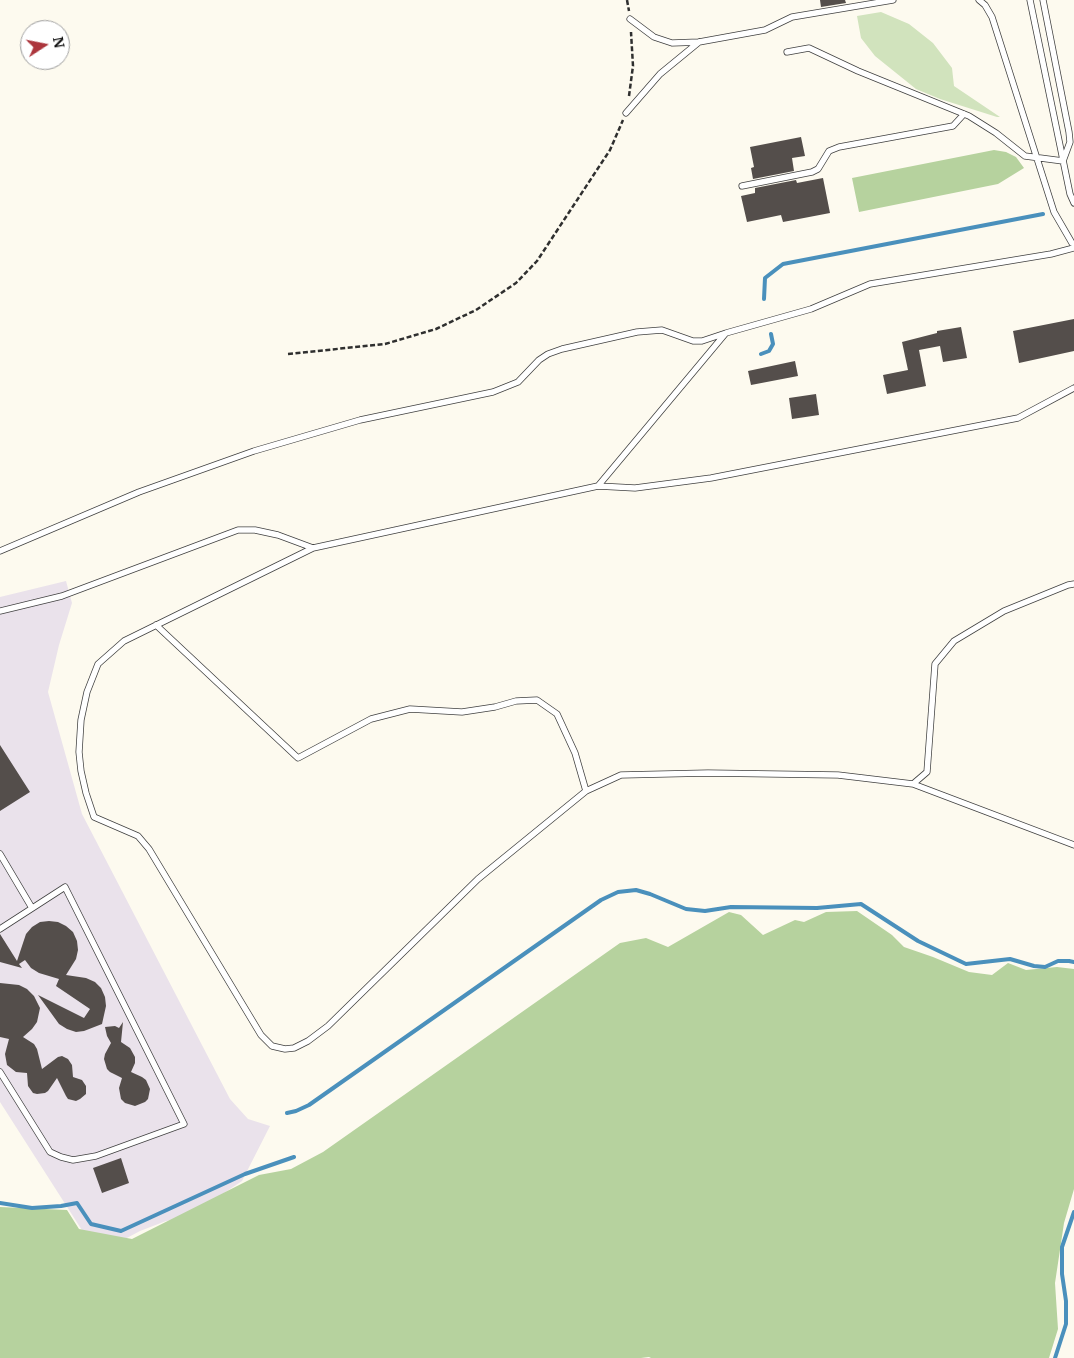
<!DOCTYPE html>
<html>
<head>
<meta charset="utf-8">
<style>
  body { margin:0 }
  #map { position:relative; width:1074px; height:1358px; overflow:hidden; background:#fdfaef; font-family:Merriweather,serif }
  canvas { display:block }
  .north { position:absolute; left:20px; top:20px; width:50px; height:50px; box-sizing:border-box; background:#fff; border:1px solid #9e9e9e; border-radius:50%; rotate:79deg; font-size:14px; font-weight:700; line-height:20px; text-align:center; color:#0d0d0d }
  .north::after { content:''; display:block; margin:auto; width:18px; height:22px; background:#ac363d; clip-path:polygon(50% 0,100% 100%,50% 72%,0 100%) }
</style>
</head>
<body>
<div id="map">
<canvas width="1074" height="1358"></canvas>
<div class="north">N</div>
</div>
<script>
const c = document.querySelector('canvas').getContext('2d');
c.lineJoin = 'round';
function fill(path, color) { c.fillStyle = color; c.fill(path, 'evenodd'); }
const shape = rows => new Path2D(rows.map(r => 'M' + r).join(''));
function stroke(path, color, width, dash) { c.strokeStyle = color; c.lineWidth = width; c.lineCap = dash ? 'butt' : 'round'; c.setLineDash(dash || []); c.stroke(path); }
fill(shape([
  [66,581,72,603,59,645,48,692,82,814,230,1099,248,1119,270,1126,242,1181,224,1193,178,1219,166,1221,140,1231,108,1248,94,1249,0,1102,0,597]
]), '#eae2eb');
fill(shape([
  [881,12,909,24,933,43,952,68,954,86,1000,117,997,117,940,99,916,89,875,56,861,38,857,16]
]), '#d1e3bd');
fill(shape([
  [994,150,1006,152,1016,157,1024,168,998,184,859,212,852,178],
  [857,911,892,935,904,947,933,957,969,972,992,975,1008,963,1026,970,1057,967,1074,969,1074,1189,1064,1223,1055,1283,1058,1329,1049,1358,651,1358,649,1357,641,1358,0,1358,0,1207,67,1210,79,1229,132,1239,259,1175,291,1169,323,1152,620,943,646,938,668,947,729,912,741,915,763,935,795,920,804,922,826,912]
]), '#b6d29e');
stroke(shape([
  [764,299,765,278,783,264,1043,214],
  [761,354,769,351,773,344,771,334],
  [287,1113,296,1111,309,1105,601,900,618,892,636,890,650,894,686,909,705,911,731,907,817,908,861,904,918,941,966,964,1010,959,1034,966,1045,967,1058,961,1069,961,1074,962],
  [0,1203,32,1208,61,1206,77,1203,91,1224,121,1231,245,1174,294,1157],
  [1055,1358,1066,1324,1066,1301,1062,1274,1062,1247,1074,1212]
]), '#4a90bc', 4);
fill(shape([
  [820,0,845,0,846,3,821,7],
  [801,137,805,156,792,158,794,171,753,179,751,168,754,167,750,147],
  [823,178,830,213,783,222,781,215,747,222,741,196,755,193,755,188,796,180,797,183],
  [1074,319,1074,351,1019,363,1013,331],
  [961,327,967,358,943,362,940,346,919,350,926,386,887,394,883,375,908,370,902,342,937,333,937,331],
  [795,361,798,376,751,385,748,371],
  [816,394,819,415,792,419,789,398],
  [0,745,30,792,0,811],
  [49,921,58,922,66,926,73,932,77,941,78,950,76,959,66,975,86,978,95,982,101,988,105,997,106,1006,102,1024,84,1031,76,1032,67,1029,59,1024,38,995,84,1018,90,1009,56,986,59,979,39,973,31,968,25,960,19,964,22,968,0,962,0,934,17,961,26,934,32,927,40,922],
  [0,983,19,985,27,989,34,996,40,1008,37,1022,32,1029,23,1037,34,1044,37,1049,42,1069,58,1057,62,1056,68,1059,72,1065,73,1077,82,1080,86,1086,86,1094,80,1099,76,1101,68,1099,66,1096,57,1078,48,1091,45,1093,37,1094,33,1093,28,1086,27,1073,16,1072,7,1065,5,1054,9,1039,0,1037],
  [123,1022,121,1042,130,1048,135,1057,135,1063,131,1072,142,1077,146,1080,150,1089,148,1099,145,1102,135,1106,125,1103,121,1099,119,1088,122,1078,110,1072,107,1069,104,1059,105,1054,111,1043,107,1036,105,1027,115,1026,119,1028],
  [121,1158,129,1183,102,1193,93,1168]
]), '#544e4b');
const service = shape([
  [979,0,985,5,992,17,1054,212,1072,243,1074,244],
  [1030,0,1070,194,1074,203],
  [630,19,654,37,672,43,699,42,765,30,792,17,893,0],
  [787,52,809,48,858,71,969,116,996,133,1025,156,1063,161,1070,142,1069,132,1043,0],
  [626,113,660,74,699,42],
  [742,186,812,172,818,169,829,151,839,147,953,126,964,114],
  [598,486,725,334],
  [313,548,124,641,98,664,87,692,81,720,79,752,81,771,86,793,94,817,138,836,149,849,261,1035,272,1046,285,1049,294,1048,308,1041,328,1026,478,879,586,791,621,775,708,773,838,775,913,784,927,772,935,664,954,641,1004,611,1068,585,1074,584],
  [0,551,139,492,254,451,360,420,493,392,518,382,539,360,548,354,562,349,637,332,662,330,693,341,702,341,726,333,811,309,870,284,1051,254,1074,248],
  [0,611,62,596,238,530,255,530,278,535,313,548,598,486,635,488,711,478,1018,418,1074,388],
  [156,625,298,758,371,719,410,709,462,712,495,707,516,701,537,700,557,714,575,753,586,791],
  [913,784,1074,845],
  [0,854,32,908],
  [0,929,65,887,184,1124,96,1156,73,1160,61,1157,50,1152,0,1072]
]);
stroke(service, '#404040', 7);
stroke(shape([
  [627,0,629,11],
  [629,96,633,66,631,32],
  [288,354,385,344,436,329,476,310,516,283,537,261,610,150,623,120]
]), '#2f2f2f', 2.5, [5, 2.5]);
stroke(service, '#fff', 5.5);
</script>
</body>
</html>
